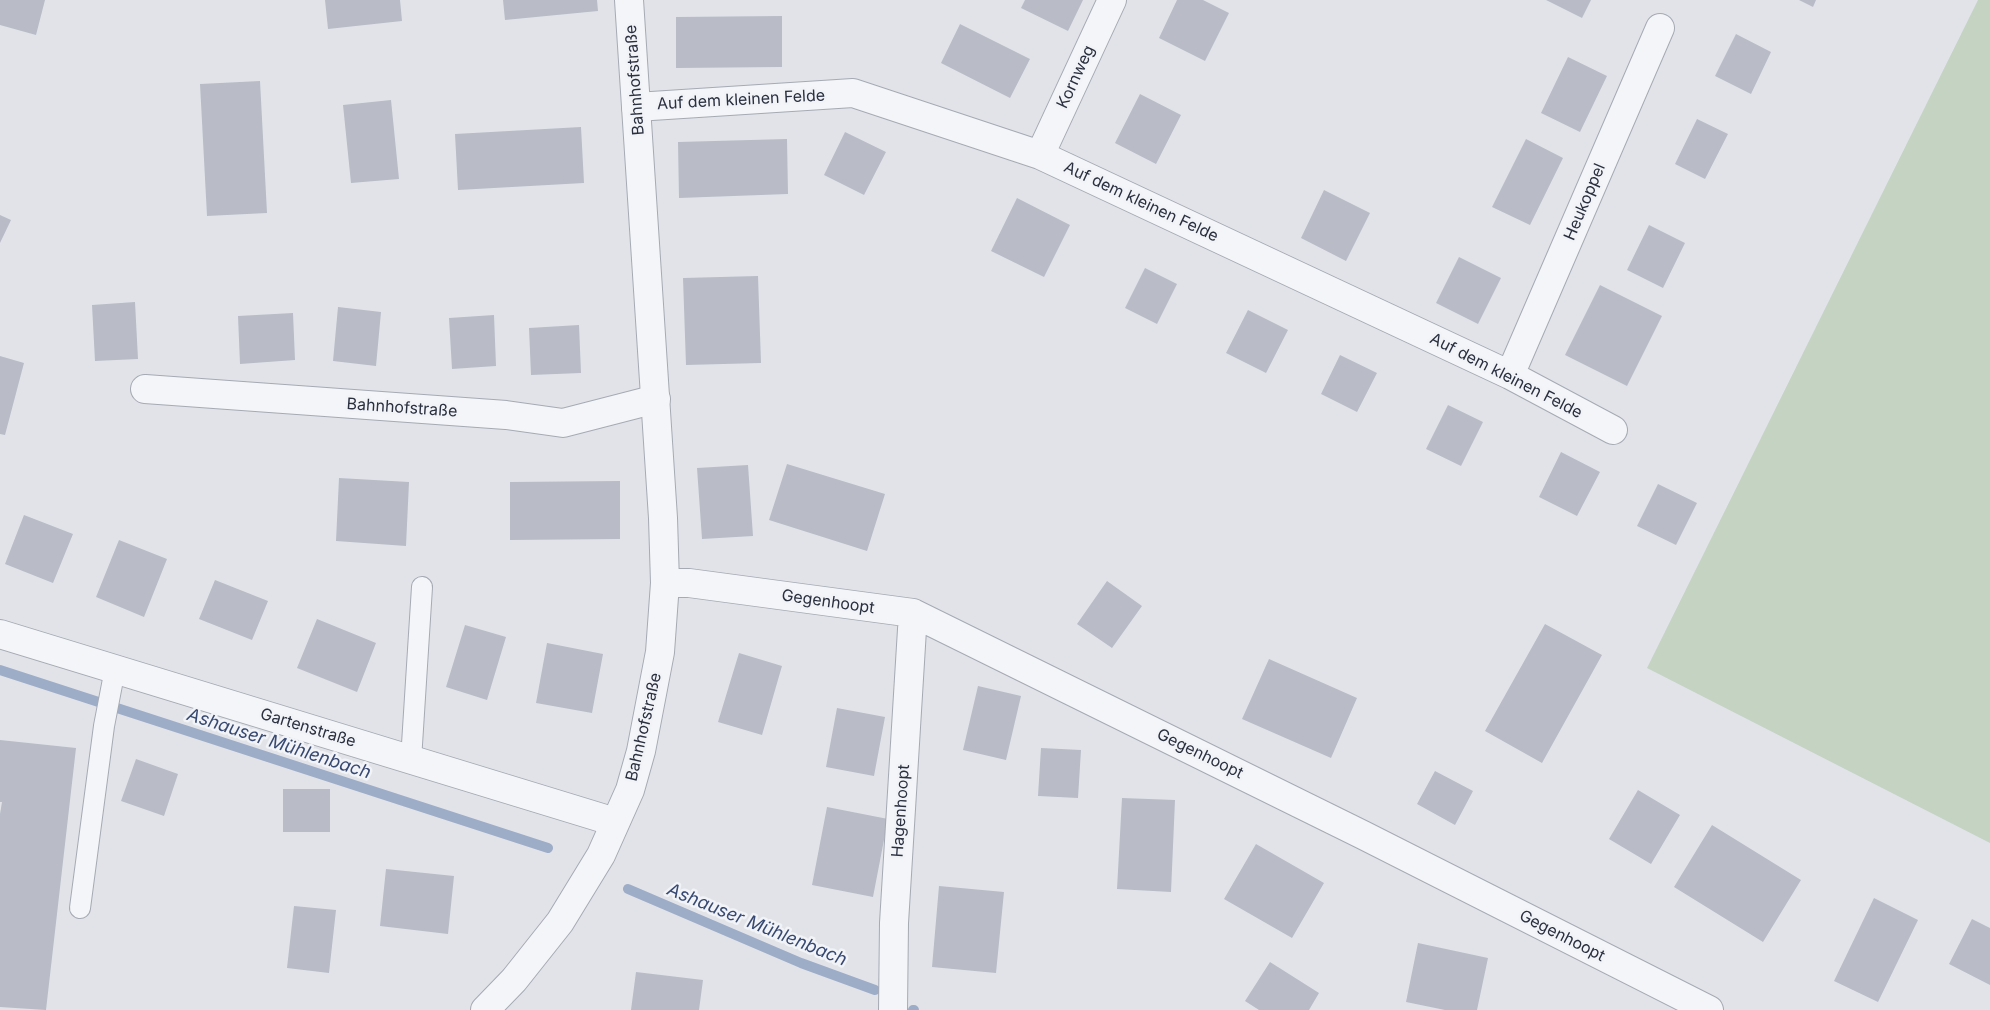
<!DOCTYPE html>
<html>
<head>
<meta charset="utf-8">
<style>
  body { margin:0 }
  canvas { display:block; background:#e1e3e9 }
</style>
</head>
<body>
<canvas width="1990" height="1010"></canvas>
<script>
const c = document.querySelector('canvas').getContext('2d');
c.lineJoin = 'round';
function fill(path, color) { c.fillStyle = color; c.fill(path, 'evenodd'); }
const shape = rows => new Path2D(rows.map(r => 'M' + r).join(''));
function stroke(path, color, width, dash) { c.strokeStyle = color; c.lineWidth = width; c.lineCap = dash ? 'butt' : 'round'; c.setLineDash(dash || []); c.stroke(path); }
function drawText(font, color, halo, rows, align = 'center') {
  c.font = font + ' Inter,sans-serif'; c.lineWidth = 5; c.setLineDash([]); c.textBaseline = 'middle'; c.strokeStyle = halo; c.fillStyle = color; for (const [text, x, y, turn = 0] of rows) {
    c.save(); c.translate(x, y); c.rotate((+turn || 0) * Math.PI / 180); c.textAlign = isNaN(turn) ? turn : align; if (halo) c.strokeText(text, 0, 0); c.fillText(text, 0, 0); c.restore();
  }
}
fill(shape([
  [1978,0,1990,0,1990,843,1647,668]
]), '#c5d3c3');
stroke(shape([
  [0,670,548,848],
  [628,889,801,963,875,990],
  [913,1010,914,1010]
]), '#9eadc7', 10);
fill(shape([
  [0,0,45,0,36,35,0,25],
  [325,0,400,0,402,21,328,29],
  [503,0,597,0,598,11,505,20],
  [1025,0,1083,0,1068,31,1021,8],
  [1177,0,1203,0,1229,13,1205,61,1159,38],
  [1546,0,1591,0,1582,18],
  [1799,0,1816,0,1813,7],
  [782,16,782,67,676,68,676,17],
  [960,24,1030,59,1010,98,941,63],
  [1736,34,1771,52,1751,94,1715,76],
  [1568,57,1607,76,1580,132,1541,113],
  [260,81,267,213,207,216,200,84],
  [1140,94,1181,115,1156,164,1115,143],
  [391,100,399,179,351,183,343,105],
  [1697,119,1728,134,1705,179,1675,164],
  [581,127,584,183,458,190,455,134],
  [845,132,886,152,864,195,824,175],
  [787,139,788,194,679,198,678,142],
  [1526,139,1563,158,1530,225,1492,207],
  [1324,190,1370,213,1346,261,1301,238],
  [1017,198,1070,225,1044,277,991,251],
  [0,215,11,220,0,243],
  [1649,225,1685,243,1663,288,1627,270],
  [1459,257,1501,278,1478,324,1436,303],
  [1145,268,1177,284,1157,324,1125,308],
  [758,276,761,363,686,365,683,278],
  [1600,285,1662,316,1627,386,1565,355],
  [135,302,138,359,95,361,92,305],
  [338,307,381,312,376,366,333,361],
  [1248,310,1288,330,1266,373,1226,353],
  [293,313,295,360,240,364,238,316],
  [494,315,496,366,452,369,449,318],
  [579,325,581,373,531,375,529,328],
  [1340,355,1377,373,1357,412,1321,394],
  [0,356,24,363,5,435,0,434],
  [1448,405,1483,422,1461,466,1426,449],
  [1561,452,1600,472,1577,516,1539,497],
  [787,464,885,494,867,551,769,520],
  [748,465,753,536,702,539,697,468],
  [339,478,409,482,406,546,336,541],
  [620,481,620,539,510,540,510,482],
  [1658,484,1697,503,1676,545,1637,526],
  [24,515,73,534,53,583,5,564],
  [119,540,167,559,144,617,96,597],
  [215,580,268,601,252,640,199,619],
  [1107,581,1142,606,1112,648,1077,624],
  [317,619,376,643,357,692,297,668],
  [1545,624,1602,655,1542,763,1485,731],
  [465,625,506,637,487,700,446,687],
  [547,643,603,654,592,713,536,703],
  [739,653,782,666,762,735,718,722],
  [1269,659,1357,698,1331,758,1242,719],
  [978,686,1021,696,1006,760,963,750],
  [837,708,885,717,874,776,826,767],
  [0,740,76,748,46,1010,0,1007,0,814,2,802,0,802],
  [1041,748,1081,750,1078,798,1038,796],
  [136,759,178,774,164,816,121,801],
  [1435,771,1473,791,1455,825,1417,804],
  [283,789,330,789,330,832,283,832],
  [1638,790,1680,815,1651,864,1609,839],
  [1122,798,1175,800,1171,892,1117,889],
  [827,807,888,819,873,897,812,885],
  [1712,825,1801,880,1763,942,1674,887],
  [1256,844,1324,883,1292,938,1224,899],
  [386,869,454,876,448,934,380,926],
  [939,886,1004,892,996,973,932,967],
  [1874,898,1918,920,1878,1002,1834,981],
  [294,906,336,910,329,973,287,968],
  [1972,919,1990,928,1990,985,1949,964],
  [1418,943,1488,958,1477,1010,1445,1010,1406,1002],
  [1270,962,1319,993,1309,1010,1259,1010,1245,1001],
  [636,972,703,980,699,1010,631,1010]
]), '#b9bcc6');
const service = shape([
  [411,760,422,587],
  [80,908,104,726,115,669]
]);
const minor = shape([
  [636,107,853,93,1040,155,1510,375,1613,430],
  [1040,155,1112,0],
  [1510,375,1660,28],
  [145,389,506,415,563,423,656,399],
  [665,583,689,583,913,613,1363,835,1709,1010],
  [0,634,615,822],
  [893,1010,894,923,913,613]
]);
const tertiary = shape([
  [485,1010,514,980,560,922,601,855,630,790,641,751,660,652,665,583,663,518,629,0]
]);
stroke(service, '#a6aab3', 22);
stroke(minor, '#a6aab3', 30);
stroke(tertiary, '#a6aab3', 30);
stroke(service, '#f4f5f8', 20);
stroke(minor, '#f4f5f8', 28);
stroke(tertiary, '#f4f5f8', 28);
drawText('16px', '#2a3040', '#f1f3f7', [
  ["Kornweg",1076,77,-65],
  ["Bahnhofstraße",635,80,-94],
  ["Auf dem kleinen Felde",741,100,-3],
  ["Auf dem kleinen Felde",1141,202,25],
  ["Heukoppel",1585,202,-67],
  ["Auf dem kleinen Felde",1506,376,27],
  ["Bahnhofstraße",402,408,4],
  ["Gegenhoopt",828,602,8],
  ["Bahnhofstraße",644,727,-77],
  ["Gartenstraße",308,728,17],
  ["Gegenhoopt",1200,754,26],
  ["Hagenhoopt",901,811,-86],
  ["Gegenhoopt",1562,936,27]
]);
drawText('italic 18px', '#374972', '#f1f3f7', [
  ["Ashauser Mühlenbach",279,744,18],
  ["Ashauser Mühlenbach",757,925,22]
]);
</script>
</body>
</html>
